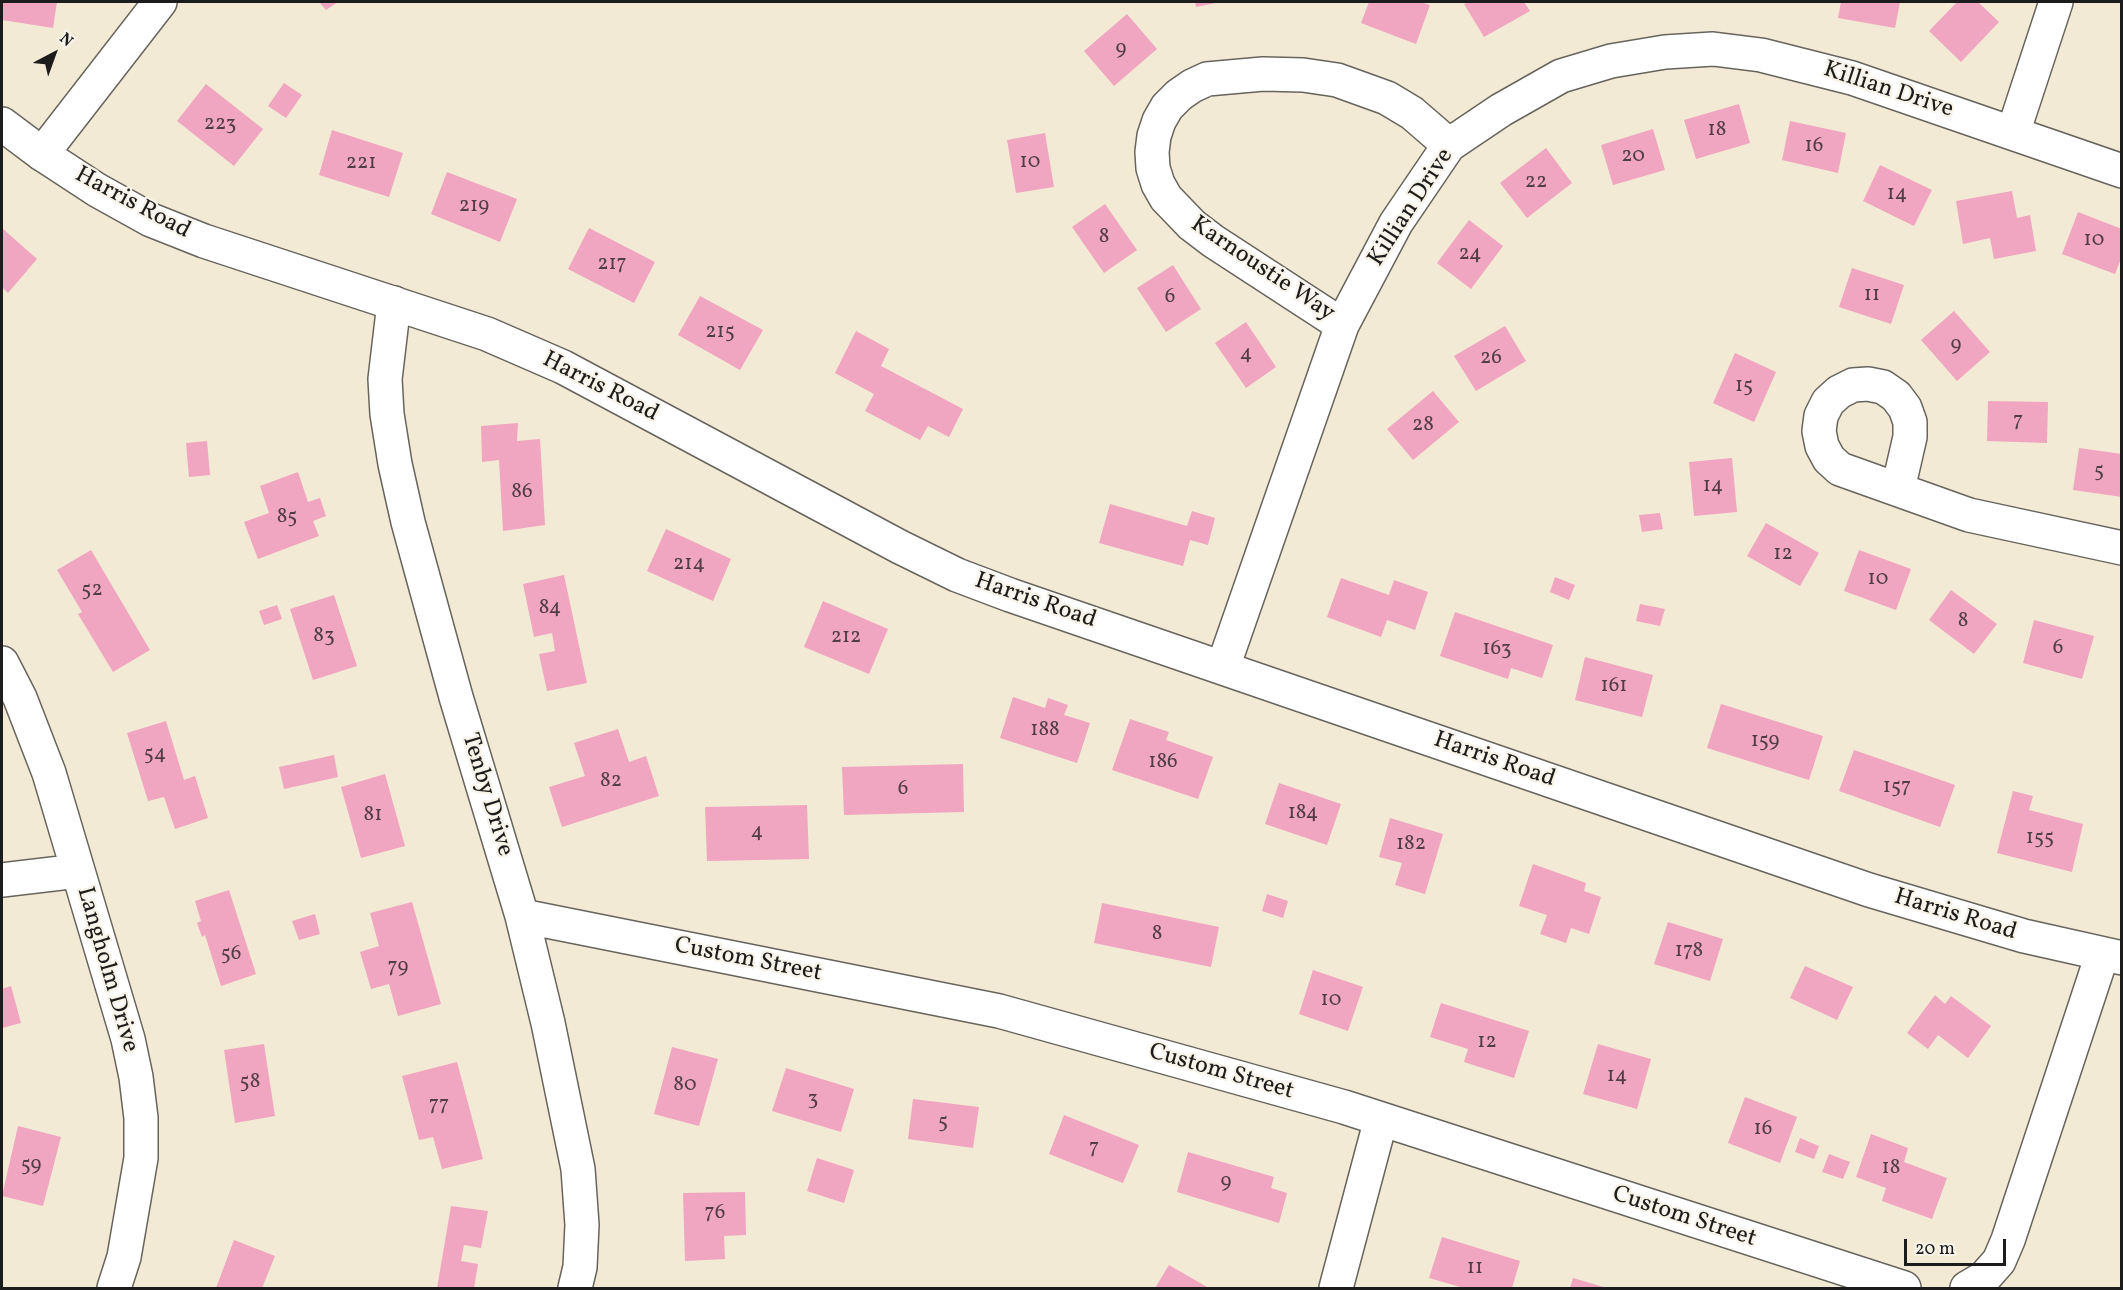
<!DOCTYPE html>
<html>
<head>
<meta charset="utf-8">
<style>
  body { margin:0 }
  #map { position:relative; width:2123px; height:1290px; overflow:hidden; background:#f3ead5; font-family:Vollkorn,serif }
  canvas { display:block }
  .frame { position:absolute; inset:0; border:3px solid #1c1c1c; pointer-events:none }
  .north { position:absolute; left:24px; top:24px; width:60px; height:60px; -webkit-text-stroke:4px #f7f3e8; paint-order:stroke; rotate:41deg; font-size:16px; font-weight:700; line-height:24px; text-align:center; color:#1c1c1c }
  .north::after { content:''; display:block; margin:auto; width:21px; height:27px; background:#1c1c1c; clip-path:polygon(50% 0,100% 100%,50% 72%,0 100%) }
  .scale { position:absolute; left:1904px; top:1239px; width:102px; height:27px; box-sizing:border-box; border:3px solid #1c1c1c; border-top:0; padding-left:8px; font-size:18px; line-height:21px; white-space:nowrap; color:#1c1c1c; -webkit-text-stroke:4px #f7f3e8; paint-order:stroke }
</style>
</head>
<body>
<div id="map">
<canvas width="2123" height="1290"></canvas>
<div class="frame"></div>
<div class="north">N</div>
<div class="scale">20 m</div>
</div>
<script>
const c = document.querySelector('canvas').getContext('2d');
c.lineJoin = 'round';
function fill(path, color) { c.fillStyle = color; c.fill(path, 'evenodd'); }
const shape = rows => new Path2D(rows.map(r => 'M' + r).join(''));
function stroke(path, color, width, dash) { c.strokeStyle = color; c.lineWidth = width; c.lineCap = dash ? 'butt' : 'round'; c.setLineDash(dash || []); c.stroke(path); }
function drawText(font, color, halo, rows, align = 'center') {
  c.font = font + ' Vollkorn,serif'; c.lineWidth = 4.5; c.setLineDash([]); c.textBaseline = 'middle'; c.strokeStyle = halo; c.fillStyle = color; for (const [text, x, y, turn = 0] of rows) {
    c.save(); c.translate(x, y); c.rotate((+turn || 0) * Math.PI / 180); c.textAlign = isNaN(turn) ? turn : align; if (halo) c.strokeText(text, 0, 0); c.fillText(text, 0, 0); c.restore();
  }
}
fill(shape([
  [2,2,57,2,53,28,2,20],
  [319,2,338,2,326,10],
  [1195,2,1216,2,1216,3,1196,7],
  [1369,2,1420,2,1430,5,1416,44,1361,23],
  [1468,2,1524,2,1530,11,1484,37,1464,4],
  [1841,2,1900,2,1895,28,1838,18],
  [1957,2,1978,2,1999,22,1961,62,1929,31],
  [1127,14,1157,49,1114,86,1084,51],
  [284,83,302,95,286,118,268,106],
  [206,84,263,129,234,166,177,121],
  [1739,104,1750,143,1696,159,1684,120],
  [1790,121,1846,133,1838,173,1782,160],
  [1653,129,1665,170,1613,185,1601,145],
  [332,130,403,153,389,197,319,175],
  [1045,133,1054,187,1016,193,1007,140],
  [1546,148,1572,183,1527,218,1500,183],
  [1880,165,1932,190,1914,226,1863,201],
  [447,172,517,199,500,242,431,214],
  [2012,191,2017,218,2030,215,2036,251,1994,259,1990,238,1963,244,1956,201],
  [1105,204,1137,250,1104,273,1072,227],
  [2078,212,2122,229,2122,256,2115,274,2062,254],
  [1469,220,1503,246,1471,289,1437,263],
  [2,228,37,259,8,293,2,287],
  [589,228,655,262,634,303,568,269],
  [1173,265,1201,309,1166,332,1137,288],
  [1852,268,1904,285,1891,324,1839,307],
  [700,296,763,330,740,370,678,335],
  [1954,311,1990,352,1957,381,1921,340],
  [1246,322,1276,367,1246,388,1215,343],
  [1505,326,1526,361,1476,391,1454,356],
  [856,331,889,349,881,366,963,409,949,437,928,426,920,440,865,411,874,394,835,373],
  [1735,353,1776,372,1754,422,1713,403],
  [1433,391,1459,422,1413,460,1387,429],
  [1988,401,2048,402,2047,443,1987,441],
  [518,423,517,441,540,439,545,525,503,531,499,460,482,462,481,426],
  [207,441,210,475,189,477,186,443],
  [2079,448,2122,454,2122,497,2073,490],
  [1732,458,1737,512,1694,516,1689,462],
  [298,472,308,502,320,498,326,516,313,521,319,536,258,559,244,522,269,513,260,486],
  [1110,504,1187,526,1192,511,1215,518,1208,545,1190,540,1183,566,1099,543],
  [1660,513,1663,529,1642,532,1639,515],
  [1766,523,1819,553,1800,586,1747,556],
  [666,529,731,559,713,601,647,571],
  [91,550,150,650,113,672,78,614,82,612,57,570],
  [1859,550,1911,569,1896,610,1844,591],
  [564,575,587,683,547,691,539,654,555,651,552,633,534,637,523,584],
  [1555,577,1575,585,1569,600,1550,592],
  [1341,578,1389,595,1394,580,1428,592,1415,630,1387,620,1381,637,1327,617],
  [1951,590,1997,624,1974,654,1929,620],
  [334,595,357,666,313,680,290,609],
  [823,601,888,629,869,674,804,647],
  [1640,604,1665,609,1660,626,1636,621],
  [277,605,282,619,264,625,259,611],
  [1455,612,1553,645,1542,678,1511,668,1508,679,1440,656],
  [2034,620,2094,636,2082,679,2023,663],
  [1585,657,1653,675,1642,717,1575,700],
  [1013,697,1045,708,1048,698,1068,705,1064,715,1090,723,1077,763,1000,738],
  [1721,704,1823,736,1809,780,1707,748],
  [1130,719,1169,732,1166,740,1213,757,1198,799,1112,770],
  [166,721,184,780,195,776,208,818,175,829,164,797,148,801,127,733],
  [618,729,629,762,646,756,659,796,562,827,549,787,585,776,574,743],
  [1854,750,1955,785,1940,827,1839,791],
  [334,755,338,777,284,789,279,767],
  [963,764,964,812,844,815,842,767],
  [385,774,405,846,361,858,341,787],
  [1279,783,1341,804,1327,845,1265,824],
  [2013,791,2033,796,2029,810,2083,824,2072,872,1997,853],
  [807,805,809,859,707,861,705,807],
  [1390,818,1443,834,1425,894,1395,885,1402,863,1379,857],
  [1533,864,1586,883,1584,891,1601,897,1589,934,1571,928,1566,943,1540,934,1547,915,1519,906],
  [229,890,256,974,221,986,205,935,202,937,197,923,201,921,195,901],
  [1267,894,1288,901,1283,918,1262,911],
  [412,902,441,1004,398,1016,389,984,371,989,360,952,379,946,370,913],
  [1102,903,1219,927,1211,967,1094,943],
  [315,914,320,934,299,940,292,921],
  [1668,922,1723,939,1710,981,1654,964],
  [1805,966,1853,987,1837,1020,1790,998],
  [1313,970,1363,987,1348,1031,1299,1014],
  [11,986,21,1023,2,1028,2,989],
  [1935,995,1945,1004,1951,996,1991,1026,1968,1058,1938,1035,1928,1049,1907,1033],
  [1441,1003,1529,1031,1514,1078,1464,1062,1468,1049,1430,1037],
  [264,1044,275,1116,235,1123,224,1050],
  [1598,1044,1651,1059,1637,1109,1583,1094],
  [672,1047,718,1059,699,1126,654,1114],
  [457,1062,483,1159,442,1169,433,1137,419,1140,402,1076],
  [786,1068,854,1089,841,1132,772,1111],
  [1745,1097,1797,1117,1780,1163,1728,1143],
  [913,1099,979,1107,973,1148,908,1139],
  [1064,1115,1139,1145,1123,1183,1049,1154],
  [18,1126,61,1137,43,1206,2,1196],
  [1871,1134,1908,1148,1904,1162,1947,1178,1932,1219,1882,1201,1886,1188,1856,1177],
  [1800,1138,1819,1146,1814,1159,1795,1152],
  [1188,1152,1274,1177,1271,1188,1287,1193,1279,1223,1177,1192],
  [1829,1154,1850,1162,1843,1179,1822,1172],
  [817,1158,854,1170,844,1203,807,1191],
  [745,1192,746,1235,724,1236,725,1259,685,1261,683,1193],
  [451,1206,488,1211,481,1248,464,1245,461,1261,478,1264,474,1288,437,1288],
  [1442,1237,1520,1261,1512,1288,1464,1288,1429,1278],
  [234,1240,275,1256,262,1288,216,1288],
  [1169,1265,1207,1287,1206,1288,1155,1288],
  [1573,1278,1607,1288,1570,1288]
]), '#f0a5c1');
const minor = shape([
  [2013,133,2056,2],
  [42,154,160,2],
  [394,303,385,379,387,414,395,464,408,522,456,697,522,916,548,1023,578,1169,582,1225,580,1267,575,1288],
  [1342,325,1213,241,1192,225,1166,198,1158,184,1153,168,1152,152,1154,136,1159,121,1167,107,1179,95,1192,86,1207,79,1263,74,1303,75,1337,80,1387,98,1412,113,1449,145],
  [1898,489,1910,437,1910,422,1905,408,1896,396,1883,387,1868,384,1853,385,1839,392,1828,402,1821,416,1819,431,1822,446,1829,459,1840,469,1969,515,2122,548],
  [2,663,20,698,49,773,128,1039,136,1077,141,1118,141,1158,124,1257,114,1288],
  [1223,667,1342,325,1396,223,1449,145,1501,110,1561,76,1611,61,1665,52,1713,49,1761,55,1852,78,2122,171],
  [2,880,78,871],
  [522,916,999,1011,1344,1107,1904,1288],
  [1336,1288,1381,1119],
  [1967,1288,1984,1278,1999,1261,2008,1240,2102,955]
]);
const tertiary = shape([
  [2,124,42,154,97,190,151,220,204,241,487,334,563,367,900,547,957,575,1010,595,1869,890,2024,936,2122,958]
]);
stroke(minor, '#67645d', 36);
stroke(tertiary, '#67645d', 36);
stroke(minor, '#fff', 33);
stroke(tertiary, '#fff', 33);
drawText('21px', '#513e45', null, [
  ["9",1121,50],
  ["223",220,125],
  ["18",1717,131],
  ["16",1814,147],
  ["20",1633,157],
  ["10",1030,163],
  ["221",361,164],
  ["22",1536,183],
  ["14",1897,195],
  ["219",474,207],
  ["8",1104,238],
  ["10",2094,241],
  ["24",1470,255],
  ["217",612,265],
  ["11",1872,296],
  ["6",1170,298],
  ["215",720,333],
  ["9",1956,346],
  ["4",1246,355],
  ["26",1491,359],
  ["15",1744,387],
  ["7",2018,422],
  ["28",1423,426],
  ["5",2099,472],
  ["14",1713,487],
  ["86",522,493],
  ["85",287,518],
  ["12",1783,555],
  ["214",689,565],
  ["10",1878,580],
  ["52",92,591],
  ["84",550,609],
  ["8",1963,622],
  ["83",324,637],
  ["212",846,638],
  ["6",2058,649],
  ["163",1497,650],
  ["161",1614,687],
  ["188",1045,731],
  ["159",1765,742],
  ["54",155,755],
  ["186",1163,763],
  ["82",611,782],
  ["157",1897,788],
  ["6",903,790],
  ["184",1303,814],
  ["81",373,816],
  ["4",757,833],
  ["155",2040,839],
  ["182",1411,845],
  ["8",1157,935],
  ["178",1689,952],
  ["56",231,955],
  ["79",398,968],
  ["10",1331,1001],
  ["12",1487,1043],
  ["14",1617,1077],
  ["58",250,1083],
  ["80",685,1086],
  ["3",813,1100],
  ["77",439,1106],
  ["5",943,1123],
  ["16",1763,1130],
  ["7",1094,1149],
  ["59",31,1166],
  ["18",1891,1169],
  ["9",1226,1183],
  ["76",715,1214],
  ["11",1475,1269]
]);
drawText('24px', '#1c1c1c', '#f7f3e8', [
  ["Killian Drive",1888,91,18],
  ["Harris Road",132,204,28],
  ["Killian Drive",1412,208,-57],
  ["Karnoustie Way",1262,270,34],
  ["Harris Road",600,388,27],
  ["Harris Road",1035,602,19],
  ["Harris Road",1494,761,19],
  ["Tenby Drive",486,795,73],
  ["Harris Road",1955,916,17],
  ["Custom Street",748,961,11],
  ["Langholm Drive",106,970,74],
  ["Custom Street",1221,1073,16],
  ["Custom Street",1684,1218,18]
]);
</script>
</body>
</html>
